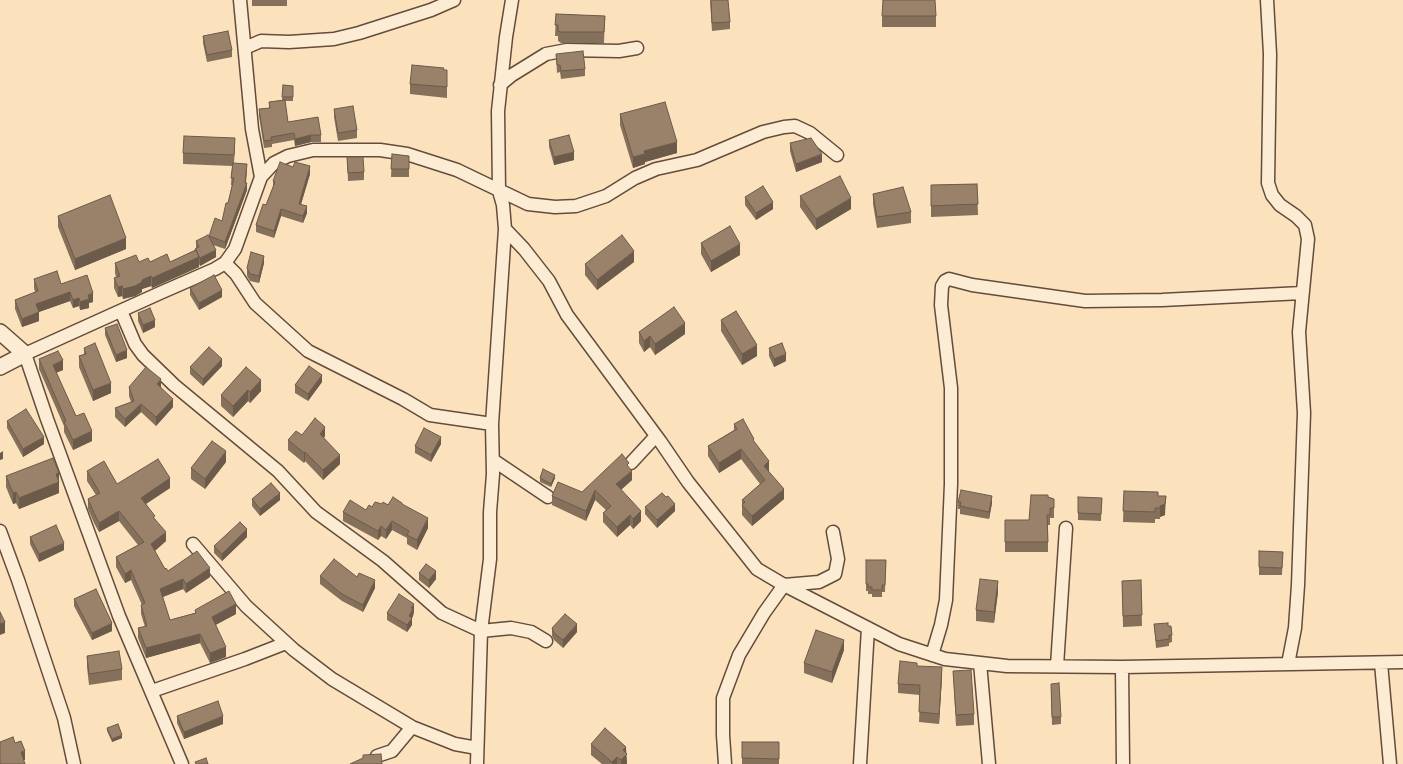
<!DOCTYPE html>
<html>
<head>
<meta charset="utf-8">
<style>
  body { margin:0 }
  canvas { display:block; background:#fbe2bc }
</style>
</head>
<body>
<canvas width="1403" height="764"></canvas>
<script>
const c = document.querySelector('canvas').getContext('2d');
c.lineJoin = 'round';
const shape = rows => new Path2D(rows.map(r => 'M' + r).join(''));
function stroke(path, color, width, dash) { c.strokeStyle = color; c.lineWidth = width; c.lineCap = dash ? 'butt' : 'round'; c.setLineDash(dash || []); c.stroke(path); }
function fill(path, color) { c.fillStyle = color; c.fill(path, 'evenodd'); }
const minor = shape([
  [240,0,252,129,261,177],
  [1267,0,1270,54,1268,183,1272,195,1280,205,1296,216,1305,225,1308,239,1299,332,1304,413,1298,585,1295,628,1288,664],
  [245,48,261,41,289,42,334,39,359,33,431,10,454,0],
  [500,85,512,75,546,54,567,50,619,51,637,48],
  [505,229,524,249,549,281,567,315,660,441,688,482,757,569,784,585,899,644,945,659,1007,666,1122,667,1403,662],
  [225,263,236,274,255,303,308,351,403,399,430,415,492,424],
  [121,311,135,344,143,355,174,385,278,471,316,512,383,561,442,613,481,631,511,628,531,632,546,641],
  [493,460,548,497],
  [631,463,656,436],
  [0,531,18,580,64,718,74,764],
  [193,544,246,606,294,650,332,679,412,727,455,744,477,748],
  [932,655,941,625,946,600,951,484,951,388,941,305,942,286,945,281,949,279,972,285,1085,301,1162,300,1302,293],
  [980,663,989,764],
  [1381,663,1390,764],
  [1057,666,1066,528],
  [1122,667,1123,764],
  [152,691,245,659,286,643],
  [377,756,392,751,412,727],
  [182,764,119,616,47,419,25,354,160,293,215,269,225,263,235,249,261,177,274,163,288,156,313,150,380,150,407,154,457,170,528,204,555,207,576,206,606,196,635,178,656,169,697,160,763,132,784,127,795,126,810,133,837,155],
  [477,764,481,631,490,559,490,512,493,474,492,424,505,229,503,205,499,191,498,111,506,37,512,0],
  [725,764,723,735,723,698,739,655,764,613,784,585,819,582,835,574,838,559,833,532],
  [860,764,868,628]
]);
const tertiary = shape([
  [0,332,25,354,0,367]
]);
stroke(minor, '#634c3c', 15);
stroke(tertiary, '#634c3c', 18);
stroke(minor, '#fcecd3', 12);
stroke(tertiary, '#fcecd3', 15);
fill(shape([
  [252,0,287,0,287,6,252,6],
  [710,0,730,22,730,29,712,31],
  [556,14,605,16,604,43,561,43,558,41,558,36,555,36],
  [882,16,936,16,936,27,882,27],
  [203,36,232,50,232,57,207,62,203,43],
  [556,54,585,69,585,76,561,79,560,72,557,73],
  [444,70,447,87,447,98,410,94,410,84],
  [283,85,293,86,293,101,285,101,288,122,321,135,321,142,311,142,295,146,294,140,272,144,272,147,264,148,259,116,259,109,269,108,269,102,282,100],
  [334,109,357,130,357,138,338,141,334,117],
  [620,114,677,153,645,162,645,164,633,168,620,125],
  [549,140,574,160,554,165,549,147],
  [790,143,822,162,796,172,790,151],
  [235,149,234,163,247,171,246,183,247,190,225,249,213,245,216,257,200,266,199,264,199,267,152,288,151,286,142,289,142,292,135,296,123,299,122,296,118,297,114,288,114,278,116,277,115,273,115,263,139,262,170,262,195,250,196,249,196,241,209,238,209,236,222,221,228,203,232,185,231,185,232,166,183,164,183,153],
  [392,154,409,156,409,177,391,177],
  [347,157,364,172,364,180,348,181],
  [310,174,301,204,307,213,303,223,281,216,274,238,256,232,256,225,266,205,273,187,273,181],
  [977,184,978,215,931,217,931,185],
  [873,194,911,212,911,223,877,228,873,204],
  [800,196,851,209,816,230,800,207],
  [745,197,773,209,756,220,745,205],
  [58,216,126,249,75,270,58,227],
  [701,243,740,255,711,272,701,254],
  [634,262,597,290,585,275,585,264],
  [264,263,259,283,250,281,247,276,247,268],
  [34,279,61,284,93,302,89,303,89,308,80,310,79,306,73,308,70,301,39,312,39,321,22,327,15,309,15,300,35,292,34,288],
  [190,288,222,297,199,310,190,295],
  [138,313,155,327,143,333,138,321],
  [721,320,757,356,742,365,721,331],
  [105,328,127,358,116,362,105,335],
  [639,332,685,334,655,355,650,347,644,352,639,343],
  [84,348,111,393,93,401,79,367,79,356,84,354],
  [769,348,786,361,774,367,769,356],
  [39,359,63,370,56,373,76,416,92,441,73,450,64,432,64,426,39,369],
  [222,366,203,386,190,374,190,367],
  [246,367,261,391,250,403,248,401,233,417,221,406,221,395],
  [322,382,308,401,295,393,295,385],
  [129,387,161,387,173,407,156,426,141,412,125,427,115,417,115,408,131,402,129,396],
  [7,421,44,444,23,457,7,428],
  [734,424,754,442,769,472,784,499,752,526,742,515,742,500,760,484,741,459,719,473,708,456,708,446,734,430],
  [302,435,325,436,324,438,340,464,323,480,305,461,304,463,288,450,288,440],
  [441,444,431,462,415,453,415,446],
  [226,462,205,489,191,479,191,468],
  [629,468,632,480,621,490,641,521,633,529,630,525,617,537,603,522,603,513,606,510,595,500,586,521,552,505,552,496,582,492],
  [87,471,117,484,170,488,146,504,155,519,166,541,155,551,165,569,168,571,210,577,186,593,183,589,163,597,170,620,195,613,195,610,236,614,215,625,226,657,210,663,200,643,146,658,138,638,138,628,145,627,141,614,141,605,142,605,131,580,125,583,116,567,116,557,138,545,119,521,99,532,94,523,88,509,88,499,96,495,87,481],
  [59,473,59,493,19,509,16,503,13,504,6,487,6,476],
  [540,478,555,478,551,487,540,482],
  [1124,491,1158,496,1165,515,1160,517,1160,519,1155,519,1155,523,1123,522],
  [666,497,675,511,657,528,645,514,645,507],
  [1048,497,1054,499,1054,518,1050,518,1050,525,1048,525,1048,552,1005,552,1005,520,1029,520],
  [1078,497,1102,498,1101,521,1078,520],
  [252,499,280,500,260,516,252,506],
  [958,502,992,503,989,519,960,514,960,509,958,509],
  [382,504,402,504,428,528,417,550,407,544,407,538,392,530,386,539,381,536,378,540,343,521,343,512,366,510,372,507],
  [30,537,64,550,39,562,30,544],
  [247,537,222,561,214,553,214,546],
  [1259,551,1283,552,1282,575,1259,575],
  [866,560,886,560,885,592,882,592,882,597,872,597,872,594,868,594,868,591,866,591],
  [419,573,436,579,429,588,419,580],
  [320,576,357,577,375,588,363,612,342,601,320,584],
  [1141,580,1142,626,1123,627,1122,581],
  [998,592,994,623,976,621,976,610],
  [74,599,112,631,92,640,74,606],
  [414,611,413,616,412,618,412,625,407,632,387,620,387,613],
  [1154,624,1168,626,1172,635,1172,642,1169,643,1169,646,1156,648],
  [552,628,577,632,563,648,554,640,552,636],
  [844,650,832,683,804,673,804,663],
  [87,656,122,669,122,680,89,685,87,667],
  [917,666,942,677,939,724,919,722,920,695,898,693,898,684],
  [953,671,974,714,974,725,956,726],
  [1051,691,1061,717,1061,724,1052,725],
  [177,716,223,724,184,739,177,723],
  [107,728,122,738,112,742,107,731],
  [742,742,779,742,779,764,742,764],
  [591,744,626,753,627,764,602,764,591,755]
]), '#84705b');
fill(shape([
  [311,135,311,142,295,146,295,139],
  [677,142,677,153,645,162,645,164,633,168,633,157,644,151],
  [574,152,574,160,554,165,554,157],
  [822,154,822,162,796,172,796,164],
  [247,164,245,189,247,183,247,190,225,249,225,242,245,183],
  [310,166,310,174,299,211,299,204],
  [851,198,851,209,816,230,816,219],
  [773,202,773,209,756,220,756,213],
  [307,206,307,213,303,223,303,216],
  [281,209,281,216,274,238,274,231],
  [126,238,126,249,75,270,75,259],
  [740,244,740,255,711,272,711,261],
  [216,250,216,257,200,266,200,258],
  [634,251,634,262,597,290,597,280],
  [264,256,264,263,259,283,259,276],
  [199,257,199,267,152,288,152,278],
  [151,276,151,286,142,289,142,292,135,296,123,299,123,289],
  [122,286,122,296,118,297,118,287],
  [222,290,222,297,199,310,199,303],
  [70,292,70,301,36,313,36,304],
  [93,293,93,302,89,303,89,308,80,310,80,302,88,295],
  [79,298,79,306,73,308,73,300],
  [39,312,39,321,22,327,22,319],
  [155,320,155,327,143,333,143,325],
  [685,323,685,334,655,355,655,344],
  [650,336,650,347,644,352,644,341],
  [757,345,757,356,742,365,742,354],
  [127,350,127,358,116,362,116,355],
  [786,354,786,361,774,367,774,359],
  [222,359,222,366,203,386,203,379],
  [63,360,63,370,53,374,53,365],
  [322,375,322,382,308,401,308,394],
  [161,379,161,388,157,384],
  [261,380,261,391,250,403,250,392],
  [111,383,111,393,93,401,93,390],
  [248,390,248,401,233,417,233,406],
  [173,399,173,407,156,426,156,417],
  [141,404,141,412,125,427,125,419],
  [325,427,325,436,320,443,320,434],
  [92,431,92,441,73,450,73,440],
  [44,437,44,444,23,457,23,449],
  [441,437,441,444,431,462,431,455],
  [741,449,741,459,719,473,719,463],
  [3,451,3,459,0,460,0,453],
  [226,451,226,462,205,489,205,479],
  [305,452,305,461,304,463,304,453],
  [340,455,340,464,323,480,323,470],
  [769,461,769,471,764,476,764,466],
  [632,471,632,480,616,494,616,484],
  [59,473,59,493,19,509,19,498,56,474],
  [555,475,555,478,551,487,551,484],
  [170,478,170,488,141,507,141,498],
  [784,489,784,499,752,526,752,516],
  [595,490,595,500,586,521,586,511],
  [16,492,16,503,13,504,13,493],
  [280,493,280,500,260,516,260,509],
  [992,496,992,503,989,519,989,512],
  [1166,496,1165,515,1160,517,1160,506],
  [675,504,675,511,657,528,657,520],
  [119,511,119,521,99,532,99,523],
  [641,511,641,521,633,529,633,519],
  [630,515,630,525,617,537,617,527],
  [428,518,428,528,417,550,417,540],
  [392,521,392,530,386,539,386,530],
  [381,526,381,536,378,540,378,531],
  [247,529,247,537,222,561,222,554],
  [166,532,166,541,151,554,151,544],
  [64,543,64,550,39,562,39,554],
  [210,568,210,577,186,593,186,584],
  [131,570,131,580,125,583,125,574],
  [436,571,436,579,429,588,429,580],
  [183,579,183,589,160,598,160,589],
  [375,580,375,588,363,612,363,605],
  [998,581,998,592,994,623,994,612],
  [236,604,236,614,212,627,212,617],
  [414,604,414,611,413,616,412,618,412,625,407,632,407,625,409,616,411,608],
  [5,622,5,633,0,635,0,624],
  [112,623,112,631,92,640,92,633],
  [577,624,577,632,563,648,563,640],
  [200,634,200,643,146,658,146,648],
  [844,640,844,650,832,683,832,672],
  [226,647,226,657,210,663,210,653],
  [942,667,942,677,939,724,939,714],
  [223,716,223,724,184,739,184,732],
  [122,735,122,738,112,742,112,739],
  [626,747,627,764,621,764,623,750],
  [25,751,25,760,21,761,21,752],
  [617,757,617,764,612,764,612,762]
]), '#6c5b4a');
const building = shape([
  [711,0,728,0,730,22,712,23,711,0],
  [883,0,935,0,936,16,882,16,883,0],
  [556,14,605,16,604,32,561,32,558,31,558,25,555,25,556,14],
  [228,31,232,50,207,55,203,36,228,31],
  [583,51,585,69,561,71,560,65,557,65,556,54,583,51],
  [412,65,444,68,443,70,447,70,447,87,410,84,412,65],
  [283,85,293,86,293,97,282,97,283,85],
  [285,100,288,122,318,117,321,135,311,135,295,139,294,133,271,137,272,140,264,141,259,109,270,108,269,102,285,100],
  [665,102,677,142,644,151,645,154,633,157,620,114,665,102],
  [353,106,357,130,338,133,334,109,353,106],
  [569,135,574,152,554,157,549,140,569,135],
  [184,136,235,138,234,155,183,153,184,136],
  [811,138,822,154,796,164,790,143,811,138],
  [392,154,409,156,409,169,391,169,392,154],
  [347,157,363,157,364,172,348,173,347,157],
  [280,162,293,167,295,162,310,166,299,204,307,206,303,216,281,209,274,231,256,225,263,204,266,205,275,182,273,181,280,162],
  [233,163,247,164,245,183,247,183,225,242,209,236,215,218,222,221,226,203,228,203,234,178,231,178,233,163],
  [840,176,851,198,816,219,800,196,840,176],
  [977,184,978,204,931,206,931,185,977,184],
  [763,186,773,202,756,213,745,197,763,186],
  [903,187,911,212,877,217,873,194,903,187],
  [110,195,126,238,75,259,58,216,110,195],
  [730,226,740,244,711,261,701,243,730,226],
  [208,235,216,250,200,258,195,249,199,247,196,241,208,235],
  [622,235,634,251,597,280,585,264,622,235],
  [196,250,199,257,152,278,151,276,142,280,142,282,135,286,123,289,122,286,118,287,114,278,120,276,115,263,136,255,139,262,148,258,150,262,167,254,170,262,196,250],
  [251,252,264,256,259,276,250,274,247,268,251,252],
  [57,271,61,284,87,275,93,293,88,295,89,299,80,302,79,298,73,300,70,292,36,304,39,312,22,319,15,300,38,291,34,279,57,271],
  [214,275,222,290,199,303,190,288,214,275],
  [674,307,685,323,655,344,650,336,644,341,639,332,674,307],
  [150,308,155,320,143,325,138,313,150,308],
  [736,311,757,345,742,354,721,320,736,311],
  [117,324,127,350,116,355,105,328,117,324],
  [95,343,111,383,93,390,79,356,86,354,84,348,95,343],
  [782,343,786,354,774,359,769,348,782,343],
  [209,347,222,359,203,379,190,367,209,347],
  [58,351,63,360,53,365,76,416,84,413,92,431,73,440,64,422,66,421,39,359,58,351],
  [309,366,322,375,308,394,295,385,309,366],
  [146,367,161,379,157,384,173,399,156,417,141,404,125,419,115,408,134,401,129,387,146,367],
  [246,367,261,380,250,392,248,390,233,406,221,395,246,367],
  [26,409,44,437,23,449,7,421,26,409],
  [315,418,325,427,320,434,340,455,323,470,305,452,304,453,288,440,296,431,302,435,315,418],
  [743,419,754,439,753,440,769,461,764,466,784,489,752,516,742,505,745,502,742,500,765,480,741,449,719,463,708,446,737,429,734,424,743,419],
  [424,428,441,437,431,455,415,446,424,428],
  [212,441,226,451,205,479,191,468,212,441],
  [622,454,629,463,627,465,632,471,616,484,641,511,633,519,630,515,617,527,603,513,611,506,595,490,586,511,552,496,558,482,582,492,622,454],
  [53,458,59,473,56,474,59,482,19,498,16,492,13,493,6,476,53,458],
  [158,459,170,478,141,498,155,516,153,517,166,532,151,544,165,569,166,568,168,571,197,551,210,568,186,584,183,579,160,589,170,620,196,613,195,610,229,591,236,604,212,617,226,647,210,653,200,634,146,648,138,628,147,626,141,605,145,603,131,570,125,574,116,557,144,542,119,511,99,523,94,513,88,499,100,493,87,471,104,461,117,484,158,459],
  [543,469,555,475,551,484,540,478,543,469],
  [271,483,280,493,260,509,252,499,271,483],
  [961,490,992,496,989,512,960,506,961,502,958,502,961,490],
  [1124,491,1158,492,1158,496,1166,496,1165,504,1160,506,1160,508,1155,508,1155,512,1123,511,1124,491],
  [662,493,666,497,668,496,675,504,657,520,645,507,662,493],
  [1031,495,1048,495,1048,497,1054,499,1054,508,1050,508,1050,515,1047,515,1048,542,1005,542,1005,520,1029,520,1031,495],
  [393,497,402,503,402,504,428,518,417,540,407,535,409,531,392,521,386,530,381,526,378,531,343,512,350,500,366,510,369,505,372,507,375,502,382,504,383,502,388,505,393,497],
  [1078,497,1102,498,1101,514,1078,513,1078,497],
  [240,522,247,529,222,554,214,546,240,522],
  [56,525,64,543,39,554,30,537,56,525],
  [1259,551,1283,552,1282,568,1259,567,1259,551],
  [334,559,357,577,359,573,375,580,363,605,342,594,320,576,334,559],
  [866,560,886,560,885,585,882,585,882,590,872,590,872,587,868,587,868,584,866,584,866,560],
  [426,564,436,571,429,580,419,573,426,564],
  [980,579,998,581,994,612,976,610,980,579],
  [1141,580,1142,615,1123,616,1122,581,1141,580],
  [96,589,112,623,92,633,74,599,96,589],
  [399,594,414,604,411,608,413,609,409,616,412,618,407,625,387,613,399,594],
  [0,612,5,622,0,624,0,612],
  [565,614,577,624,563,640,554,633,552,628,565,614],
  [1168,623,1168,626,1171,626,1172,635,1169,635,1169,639,1156,641,1154,624,1168,623],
  [816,630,844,640,832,672,804,663,816,630],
  [119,651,122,669,89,674,87,656,119,651],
  [900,661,917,663,917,666,942,667,939,714,919,712,920,685,898,684,900,661],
  [971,670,974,714,956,715,953,671,971,670],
  [1059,683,1061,717,1052,717,1051,684,1059,683],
  [218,701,223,716,184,732,177,716,218,701],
  [118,724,122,735,112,739,107,728,118,724],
  [605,728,626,747,623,750,627,754,621,760,617,757,612,762,591,744,605,728],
  [13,737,15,743,21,741,25,751,21,752,25,764,0,764,0,742,13,737],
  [742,742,779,742,779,759,742,758,742,742],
  [381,754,382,764,350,764,363,758,363,755,381,754],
  [206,758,208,764,196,764,195,762,206,758]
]);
fill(building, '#9a826a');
stroke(building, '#6c5b4a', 1);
</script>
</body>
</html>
